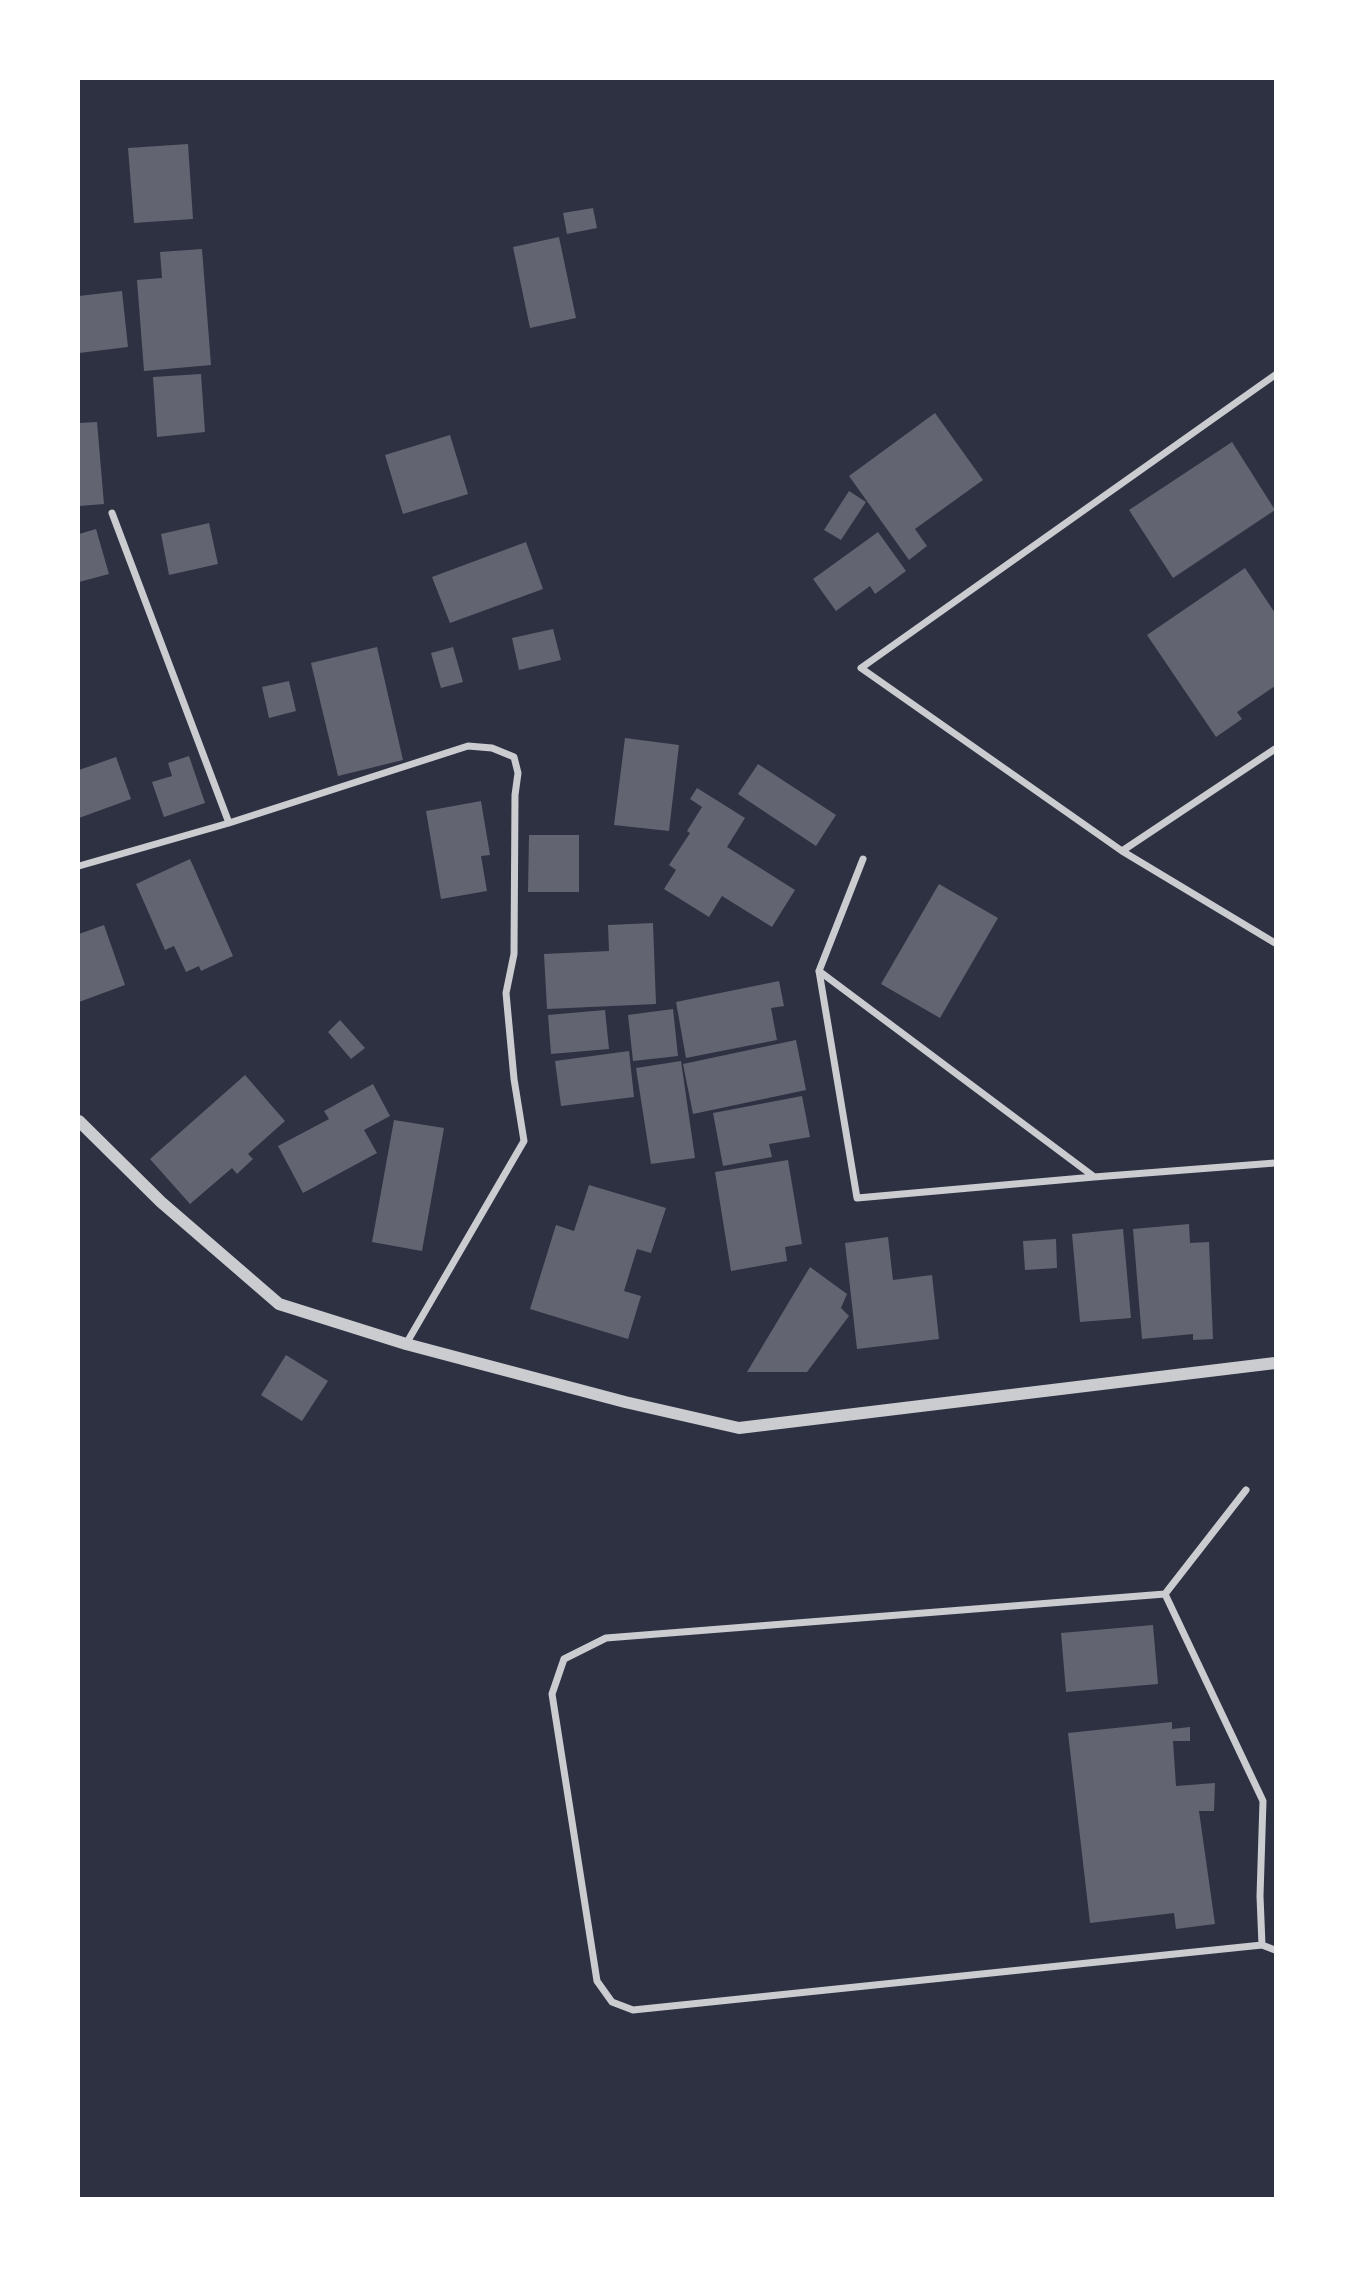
<!DOCTYPE html>
<html>
<head>
<meta charset="utf-8">
<style>
  body { margin:0 }
  #map { position:relative; width:1354px; height:2277px; overflow:hidden; background:#2d3142; font-family:Spectral,serif }
  canvas { display:block }
  .frame { position:absolute; inset:0; border:80px solid #fff; pointer-events:none }
</style>
</head>
<body>
<div id="map">
<canvas width="1354" height="2277"></canvas>
<div class="frame"></div>
</div>
<script>
const c = document.querySelector('canvas').getContext('2d');
c.lineJoin = 'round';
function fill(path, color) { c.fillStyle = color; c.fill(path, 'evenodd'); }
const shape = rows => new Path2D(rows.map(r => 'M' + r).join(''));
function stroke(path, color, width, dash) { c.strokeStyle = color; c.lineWidth = width; c.lineCap = dash ? 'butt' : 'round'; c.setLineDash(dash || []); c.stroke(path); }
fill(shape([
  [188,144,193,219,134,223,128,148],
  [593,208,597,228,567,234,563,213],
  [559,237,576,318,530,328,513,247],
  [202,249,211,365,144,371,137,280,162,278,160,252],
  [122,291,128,347,79,353,79,296],
  [201,374,205,432,157,437,153,377],
  [935,413,983,480,915,529,927,546,909,560,849,476],
  [97,422,104,504,79,506,79,423],
  [450,435,468,494,403,514,385,455],
  [1232,442,1275,510,1173,578,1129,510],
  [849,491,866,502,841,540,824,530],
  [209,523,218,564,169,575,161,534],
  [96,529,109,574,79,582,79,534],
  [878,532,906,571,875,594,870,586,836,611,813,579],
  [526,542,543,589,450,623,432,577],
  [1245,568,1275,613,1275,686,1237,712,1242,719,1216,737,1147,635],
  [553,629,561,660,519,670,512,638],
  [377,647,403,760,338,776,311,663],
  [453,647,463,682,441,688,431,653],
  [289,681,296,711,269,718,262,687],
  [625,738,679,745,669,831,614,825],
  [189,756,205,803,164,817,152,782,172,776,168,763],
  [116,757,131,799,79,818,79,770],
  [758,764,836,815,816,846,738,794],
  [697,788,745,818,727,847,795,890,772,927,722,896,709,917,664,889,676,870,669,865,690,833,687,831,702,807,690,799],
  [481,801,490,855,481,856,487,891,441,899,426,811],
  [529,835,579,835,579,892,528,892],
  [190,859,233,956,201,971,199,966,186,972,174,946,165,950,136,884],
  [939,884,998,918,940,1018,881,984],
  [653,923,656,1004,547,1009,544,954,609,951,608,925],
  [104,925,125,985,79,1002,79,934],
  [779,981,784,1006,771,1008,777,1040,686,1058,676,1002],
  [673,1009,678,1056,633,1061,628,1015],
  [605,1010,609,1049,551,1054,548,1015],
  [340,1020,365,1048,351,1059,328,1032],
  [796,1040,806,1090,693,1114,683,1064],
  [629,1051,634,1097,561,1106,555,1061],
  [681,1061,695,1158,651,1164,636,1068],
  [245,1075,285,1121,248,1154,253,1159,237,1174,232,1168,190,1204,150,1159],
  [373,1084,390,1116,364,1130,377,1153,303,1193,278,1146,329,1119,324,1111],
  [802,1096,810,1137,769,1144,772,1157,723,1166,713,1113],
  [394,1120,444,1128,422,1251,372,1242],
  [788,1160,802,1244,785,1247,787,1261,731,1271,715,1172],
  [589,1185,666,1208,651,1253,637,1249,624,1291,641,1296,628,1339,530,1309,556,1225,574,1231],
  [1189,1224,1190,1243,1209,1242,1213,1339,1193,1340,1193,1334,1142,1339,1133,1229],
  [1123,1229,1131,1318,1080,1322,1072,1234],
  [888,1237,893,1280,932,1275,939,1339,857,1349,845,1243],
  [1056,1239,1057,1268,1025,1270,1023,1241],
  [810,1267,847,1294,841,1308,849,1316,807,1372,747,1372],
  [286,1355,328,1381,302,1421,261,1395],
  [1153,1625,1158,1684,1066,1692,1061,1633],
  [1172,1722,1172,1729,1190,1727,1190,1741,1173,1741,1176,1786,1215,1783,1214,1811,1199,1811,1215,1924,1176,1929,1174,1913,1090,1923,1068,1733]
]), '#626471');
stroke(shape([
  [1275,375,861,668,1122,851,1275,943],
  [112,513,229,823],
  [1122,851,1275,749],
  [863,859,819,971,857,1198,1094,1177,1275,1163],
  [79,866,229,823,468,746,492,748,514,757,518,773,515,795,514,954,506,993,514,1079,524,1141,406,1344],
  [819,971,1093,1176],
  [1246,1490,1165,1594,606,1638,564,1659,552,1694,597,1981,612,2002,633,2010,1262,1945,1275,1950],
  [1165,1594,1263,1801,1260,1896,1262,1945]
]), '#caccd0', 7);
stroke(shape([
  [79,1121,161,1202,279,1304,406,1344,625,1402,739,1428,1275,1363]
]), '#caccd0', 12);
</script>
</body>
</html>
